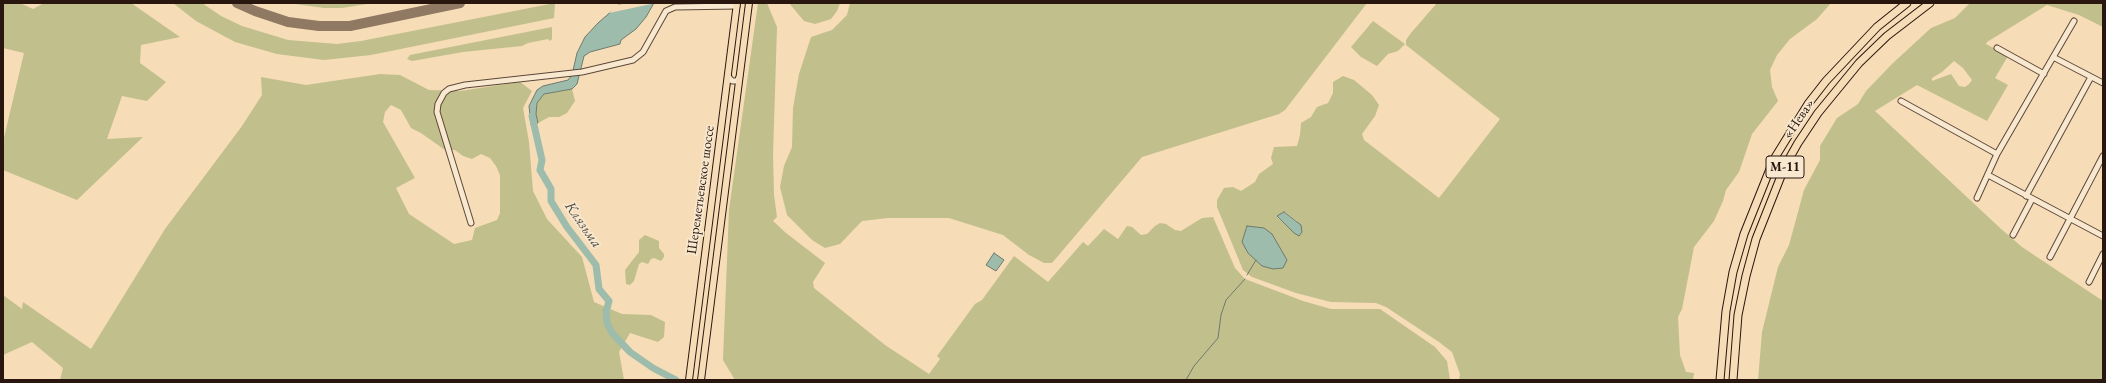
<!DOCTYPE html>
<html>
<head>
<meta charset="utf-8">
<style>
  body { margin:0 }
  #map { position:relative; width:2106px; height:383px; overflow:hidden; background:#f6dcb7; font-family:"EB Garamond",serif }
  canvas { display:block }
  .frame { position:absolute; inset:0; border:4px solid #29160e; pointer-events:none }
</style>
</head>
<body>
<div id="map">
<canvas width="2106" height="383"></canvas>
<div class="frame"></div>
</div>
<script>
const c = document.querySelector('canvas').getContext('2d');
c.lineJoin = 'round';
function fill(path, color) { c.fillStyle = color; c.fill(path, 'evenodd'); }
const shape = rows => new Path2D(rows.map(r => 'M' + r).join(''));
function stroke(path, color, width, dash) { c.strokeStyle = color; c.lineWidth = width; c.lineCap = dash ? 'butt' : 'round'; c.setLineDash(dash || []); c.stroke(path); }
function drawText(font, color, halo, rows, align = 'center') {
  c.font = font + ' "EB Garamond",serif'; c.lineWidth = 3.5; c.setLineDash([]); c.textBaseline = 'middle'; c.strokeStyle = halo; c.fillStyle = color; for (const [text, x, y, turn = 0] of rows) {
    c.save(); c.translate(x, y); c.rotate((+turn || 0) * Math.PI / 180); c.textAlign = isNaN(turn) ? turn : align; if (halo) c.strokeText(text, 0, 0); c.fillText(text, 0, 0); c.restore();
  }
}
fill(shape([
  [3,3,20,3,33,9,44,3,131,3,180,37,141,45,140,63,166,82,147,101,122,96,107,139,143,137,77,200,3,170,3,142,24,53,3,48],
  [173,3,202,3,221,16,242,26,288,40,337,44,361,41,555,3,554,18,371,55,324,60,277,54,235,42,196,21],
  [288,3,373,3,342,8,324,8],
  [758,3,767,3,777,27,773,155,774,195,777,217,773,221,786,233,825,263,813,282,814,288,885,345,929,374,940,359,937,356,975,304,982,300,1014,256,1048,282,1083,242,1088,246,1104,229,1118,239,1127,226,1132,227,1141,235,1147,234,1155,226,1160,223,1166,224,1175,230,1181,231,1202,218,1213,217,1235,268,1245,279,1303,301,1331,309,1380,309,1435,347,1447,361,1450,380,735,380,723,360,729,210],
  [789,3,840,3,837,11,831,19,815,24,804,21],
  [850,3,1367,3,1285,110,1279,114,1142,157,1052,263,1044,263,1029,255,1003,235,949,218,888,218,862,221,840,244,825,248,812,240,787,215,780,187,784,166,792,147,793,108,799,74,811,37,832,30,847,15],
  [1437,3,1831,3,1817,19,1790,39,1777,55,1770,70,1772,87,1778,101,1752,134,1739,172,1726,190,1723,201,1714,221,1694,247,1682,309,1678,317,1680,355,1686,372,1694,373,1693,380,1459,380,1460,374,1452,352,1439,342,1386,307,1376,303,1331,302,1296,293,1252,277,1243,270,1217,207,1217,200,1224,188,1233,187,1241,191,1255,182,1259,174,1273,164,1271,158,1274,147,1297,146,1300,135,1301,123,1311,117,1317,107,1328,103,1333,93,1333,82,1343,76,1354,80,1372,95,1379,105,1375,116,1362,134,1364,140,1439,198,1500,119,1406,45,1406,40,1411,33],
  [1285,212,1297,221,1294,233,1277,217],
  [1970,3,2103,3,2103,27,2079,15,2047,5,1987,42,1986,44,2008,56,1995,78,2008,85,1987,121,1917,85,1875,111,2000,228,2022,247,2103,301,2103,380,1758,380,1762,332,1778,267,1789,245,1804,190,1820,160,1820,146,1837,118,1858,104,1866,91,1893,63,1931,28,1955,18],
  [1954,61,1963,68,1972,80,1969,84,1965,87,1959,86,1951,74,1932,81,1932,78,1942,72],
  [1373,21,1405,44,1398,51,1388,54,1377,66,1361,57,1351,47],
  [552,27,552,39,550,41,548,39,528,43,522,46,463,52,412,61,407,59,410,55],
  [380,74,400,75,429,90,460,91,520,82,532,91,523,108,529,142,533,191,547,219,582,257,594,302,622,314,651,315,665,322,664,337,658,342,630,333,619,352,624,380,60,380,63,368,32,342,3,355,3,295,22,309,23,302,91,349,165,229,242,126,262,95,261,77,306,85],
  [391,105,401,110,411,128,421,133,445,150,455,150,463,156,472,159,481,154,490,158,496,166,500,175,500,213,497,220,475,228,472,240,454,244,409,214,396,188,415,178,383,122,385,112],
  [572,89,575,101,567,113,559,117,549,117,538,123,536,114,537,103,544,94],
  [645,235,659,241,659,248,664,254,664,257,661,261,654,258,651,259,648,264,642,262,639,264,634,281,630,285,626,284,625,270,639,252,639,240]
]), '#c1bf8b');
const water = shape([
  [621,3,654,3,646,17,636,29,621,40,620,44,590,52,584,56,577,84,572,89,544,94,537,103,536,114,538,123,531,125,529,106,537,90,543,86,568,80,572,75,577,53,585,37,598,23,621,3],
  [1284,212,1301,225,1302,232,1299,236,1294,233,1277,216,1284,212],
  [1247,226,1264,228,1272,234,1287,260,1283,268,1273,269,1262,266,1248,253,1242,242,1247,226],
  [994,253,1004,260,996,271,986,265,994,253]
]);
fill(water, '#9dbcac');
stroke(water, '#6f7a6d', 1);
fill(shape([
  [628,3,656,3,609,13,617,5]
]), '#f6dcb7');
stroke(shape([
  [1247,275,1256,260],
  [1186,380,1194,366,1218,338,1221,315,1226,300,1245,279]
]), '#6f7a6d', 1);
stroke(shape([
  [532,116,542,160,540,170,551,189,551,201,567,227,596,265,599,289,609,301,606,312,607,323,612,333,630,352,653,368,676,380]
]), '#9dbcac', 7);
stroke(shape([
  [237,3,255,11,288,22,319,26,350,26,460,3]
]), '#907962', 10);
const minor = shape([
  [1997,48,2044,74],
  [2053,57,2103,83],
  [728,76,732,81,737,81,739,77],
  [1901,101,1997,154],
  [1988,175,2103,236],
  [2026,196,2091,77],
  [1977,198,1997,154,2074,21],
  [471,223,437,112,438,104,444,93,449,89,465,85,582,72,633,60,643,52,666,11,675,7,737,6],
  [2013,235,2032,199],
  [2050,257,2103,156],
  [2089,282,2103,254]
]);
const major = shape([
  [689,380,737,3],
  [701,380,749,3]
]);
const highway = shape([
  [1720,380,1726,311,1733,272,1744,234,1774,159,1808,104,1826,81,1877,27,1907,3],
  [1733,380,1738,315,1746,276,1756,239,1785,166,1798,143,1818,113,1859,63,1887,36,1930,3]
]);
stroke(minor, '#5c4838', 7);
stroke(major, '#29160e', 8);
stroke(highway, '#29160e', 9);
stroke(minor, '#f9e8d0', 5);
stroke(major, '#f6dcb7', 6);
stroke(highway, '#f6dcb7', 7);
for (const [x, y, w] of [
  [1785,167,38]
]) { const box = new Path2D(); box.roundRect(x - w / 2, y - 11, w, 22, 3); c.fillStyle = '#f9e8d0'; c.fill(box); stroke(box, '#29160e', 1); }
drawText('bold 13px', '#29160e', null, [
  ["М-11",1785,167]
]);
drawText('14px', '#29160e', '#f9e8d0', [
  ["«Нева»",1799,119,-56],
  ["Шереметьевское шоссе",701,190,-82]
]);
drawText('italic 15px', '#525045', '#f9e8d0', [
  ["Клязьма",583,225,55]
]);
</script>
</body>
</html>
